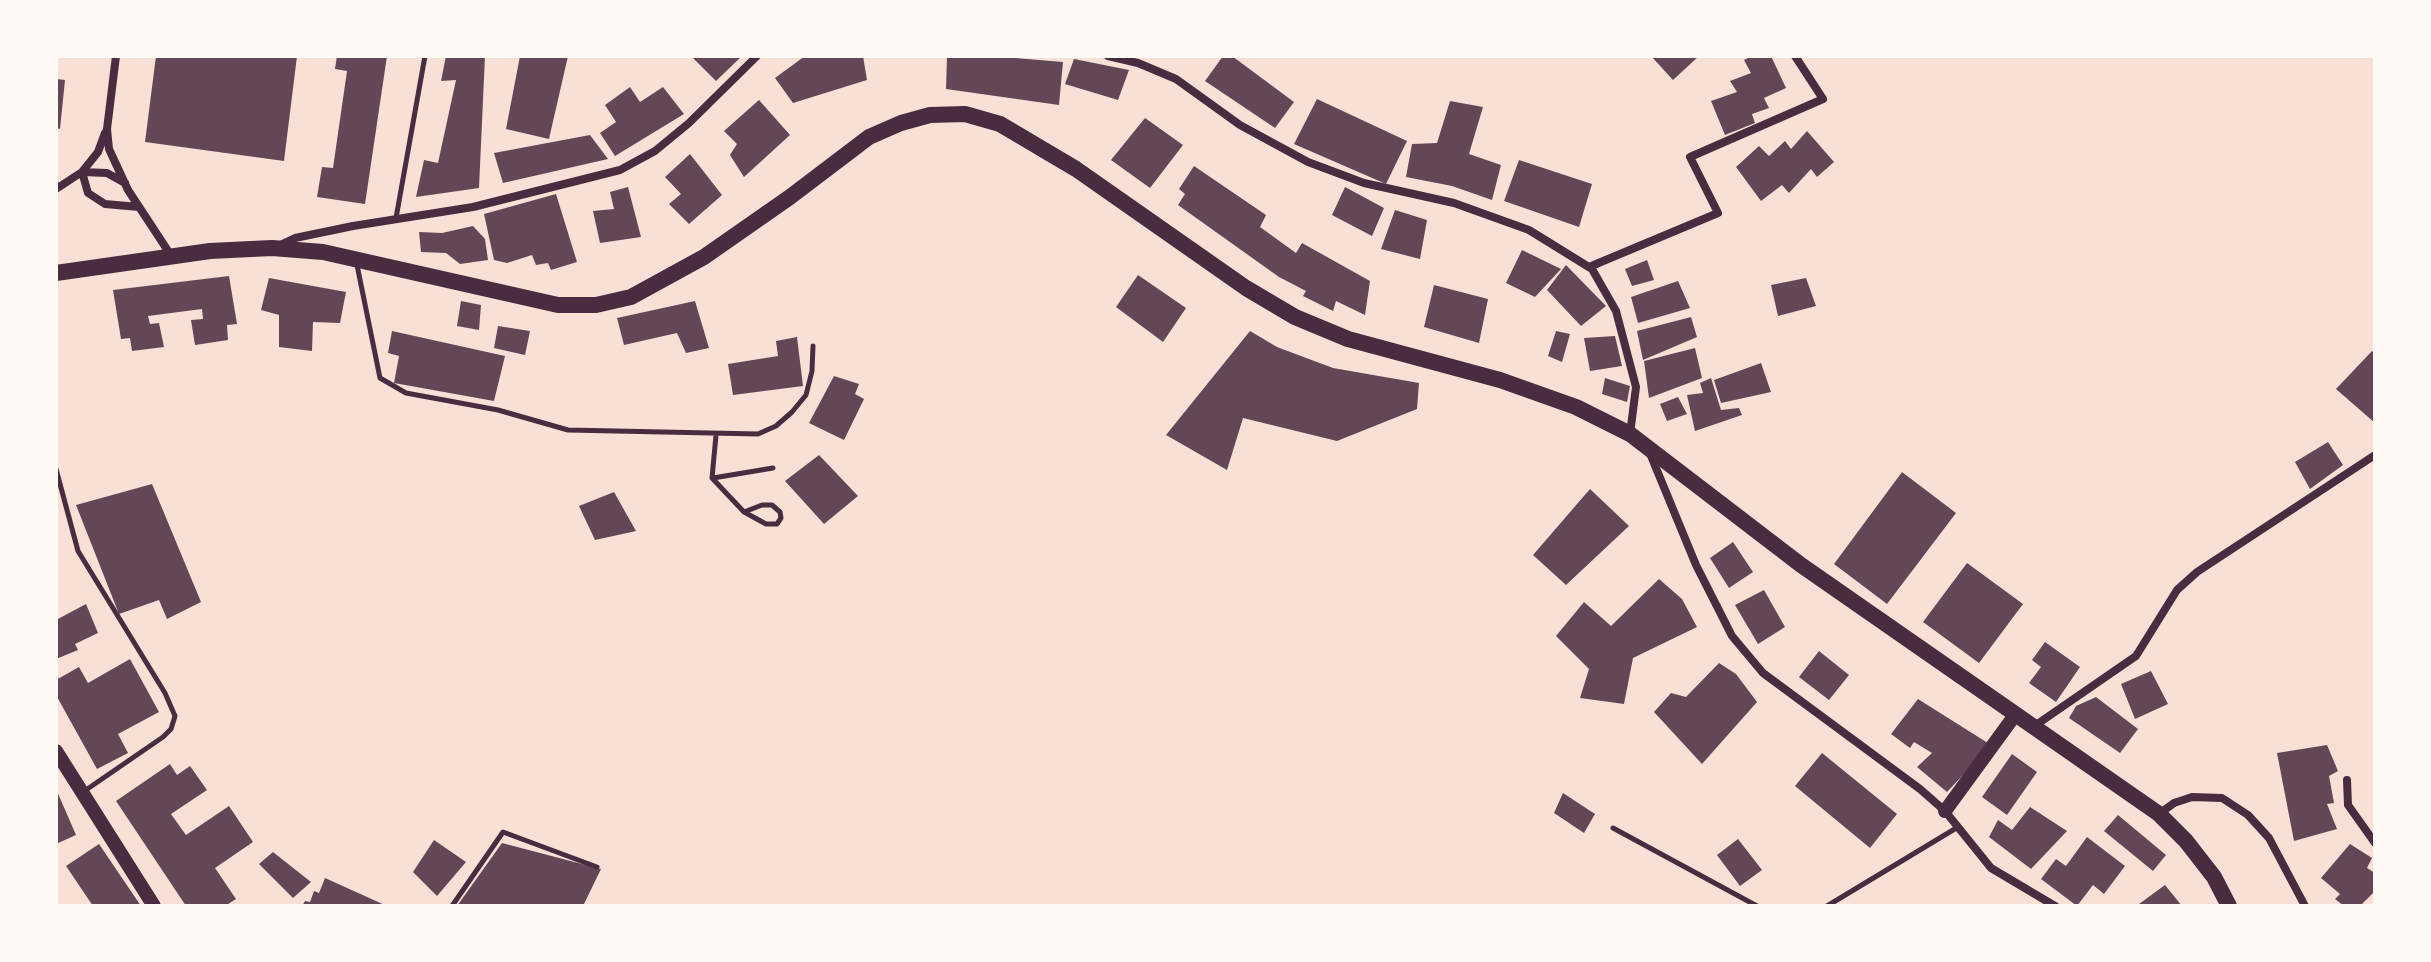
<!DOCTYPE html>
<html>
<head>
<meta charset="utf-8">
<style>
  body { margin:0 }
  #map { position:relative; width:2431px; height:962px; overflow:hidden; background:#f7e1d7; font-family:Bitter,serif }
  canvas { display:block }
  .frame { position:absolute; inset:0; border:58px solid #fffaf5; pointer-events:none }
</style>
</head>
<body>
<div id="map">
<canvas width="2431" height="962"></canvas>
<div class="frame"></div>
</div>
<script>
const c = document.querySelector('canvas').getContext('2d');
c.lineJoin = 'round';
function fill(path, color) { c.fillStyle = color; c.fill(path, 'evenodd'); }
const shape = rows => new Path2D(rows.map(r => 'M' + r).join(''));
function stroke(path, color, width, dash) { c.strokeStyle = color; c.lineWidth = width; c.lineCap = dash ? 'butt' : 'round'; c.setLineDash(dash || []); c.stroke(path); }
fill(shape([
  [156,56,297,56,284,161,145,142],
  [337,56,387,56,365,204,317,197,322,167,333,168,347,71,335,69],
  [446,56,485,56,479,188,416,197,424,160,438,163,456,80,441,81],
  [520,56,568,56,549,139,506,129],
  [691,56,742,56,716,81],
  [805,56,863,56,867,80,793,103,775,78],
  [947,56,991,56,1063,62,1059,105,946,89],
  [1223,56,1232,56,1294,102,1275,128,1205,81],
  [1651,56,1699,56,1673,80],
  [1752,56,1771,56,1786,88,1764,98,1769,108,1752,114,1755,123,1725,135,1711,101,1737,92,1730,81,1751,73,1744,60],
  [1074,59,1129,70,1118,100,1065,84],
  [56,79,65,80,60,129,56,128],
  [630,87,640,102,663,87,684,114,615,156,600,133,616,122,605,105],
  [1317,99,1407,141,1386,184,1294,144],
  [759,100,790,135,744,177,730,155,737,144,724,131],
  [1450,101,1483,107,1469,154,1501,165,1492,200,1452,186,1406,177,1412,144,1437,143],
  [1145,118,1183,145,1150,188,1111,160],
  [1807,131,1834,162,1817,177,1811,169,1789,193,1782,185,1761,201,1736,167,1759,146,1769,156,1785,141,1791,149],
  [590,135,608,159,503,183,494,153],
  [690,154,722,195,689,224,669,204,681,194,665,177],
  [1519,160,1592,184,1579,227,1504,201],
  [1194,166,1266,215,1260,227,1296,253,1302,243,1370,281,1365,315,1336,301,1333,311,1303,296,1306,291,1279,277,1178,205,1185,194,1179,189],
  [628,187,641,237,600,243,593,211,614,209,610,192],
  [1345,187,1384,208,1372,236,1332,215],
  [556,194,577,262,551,270,548,263,536,265,532,255,507,263,494,260,484,214],
  [1395,210,1427,220,1420,259,1381,249],
  [473,226,485,239,488,260,460,264,446,253,421,252,419,232,442,233],
  [1522,250,1561,269,1535,297,1506,283],
  [1647,260,1654,280,1632,286,1625,269],
  [1566,265,1606,306,1581,326,1547,290],
  [1138,275,1186,308,1163,342,1116,307],
  [229,276,237,324,227,325,228,340,195,345,191,320,203,319,202,309,148,316,150,324,159,323,164,347,132,351,130,338,121,339,113,290],
  [269,278,346,292,340,323,313,322,312,351,279,347,279,315,261,310],
  [1806,278,1816,306,1778,316,1771,285],
  [1678,281,1690,308,1638,323,1631,297],
  [1434,285,1488,299,1479,343,1424,327],
  [461,301,481,305,479,330,457,326],
  [695,301,709,348,686,353,677,333,624,345,617,318],
  [1691,317,1697,337,1643,360,1637,331],
  [498,326,530,331,525,355,494,348],
  [392,331,505,356,494,401,394,383,399,356,388,353],
  [1250,331,1277,347,1333,368,1419,383,1417,409,1337,441,1243,418,1227,470,1166,435],
  [1556,331,1570,334,1562,362,1548,356],
  [1615,336,1622,366,1590,371,1584,338],
  [797,337,803,386,733,395,728,364,778,356,776,341],
  [1695,348,1702,378,1649,398,1644,361],
  [2372,351,2375,354,2375,423,2336,389],
  [1761,363,1771,392,1721,403,1714,380],
  [834,376,859,384,855,394,864,399,844,440,809,423],
  [1605,378,1630,386,1627,402,1602,394],
  [1711,378,1721,410,1739,408,1742,415,1695,431,1687,395,1703,393,1700,383],
  [1678,397,1687,414,1667,421,1660,404],
  [2328,442,2343,465,2310,489,2295,462],
  [819,455,858,496,824,524,785,481],
  [1902,472,1956,513,1887,604,1834,564],
  [152,484,201,602,167,619,159,600,119,614,76,505],
  [1590,489,1629,526,1566,585,1533,555],
  [614,492,636,531,595,540,579,506],
  [1733,542,1753,572,1729,588,1710,558],
  [1967,563,2023,604,1979,663,1923,622],
  [1659,579,1682,599,1697,627,1633,658,1624,704,1580,698,1589,669,1556,636,1584,602,1611,626],
  [1764,590,1785,627,1758,644,1735,605],
  [86,604,98,633,75,644,78,650,56,659,56,620],
  [2045,642,2080,667,2056,702,2029,683,2041,667,2032,660],
  [1819,651,1849,675,1829,700,1799,677],
  [130,659,159,712,118,734,128,753,97,769,56,695,56,680,79,667,88,683],
  [1719,663,1736,674,1757,702,1702,764,1654,712,1671,693,1686,697],
  [2151,671,2168,704,2135,719,2121,684],
  [2096,697,2138,729,2120,753,2069,718,2076,706],
  [1918,699,1991,745,1947,792,1917,767,1932,753,1914,742,1910,748,1891,734],
  [2327,745,2338,771,2329,776,2334,803,2327,804,2337,829,2294,841,2277,753],
  [1822,753,1897,814,1870,848,1795,786],
  [2012,754,2037,772,2007,815,1982,797],
  [170,764,177,775,190,766,207,790,171,814,186,835,229,806,253,842,215,868,236,899,225,906,186,906,116,801],
  [56,789,76,835,56,844],
  [1563,793,1595,814,1584,833,1554,813],
  [2030,807,2067,831,2031,869,1989,837,1998,820,2012,830],
  [2118,815,2166,855,2153,871,2104,831],
  [2087,837,2125,866,2104,894,2093,885,2077,906,2041,879,2056,859,2066,866],
  [1738,839,1762,870,1740,886,1717,855],
  [434,840,466,862,437,896,413,872],
  [502,843,601,869,583,906,457,906],
  [99,844,141,906,93,906,66,866],
  [2350,844,2372,858,2367,868,2375,873,2375,891,2360,906,2344,906,2335,899,2340,894,2321,878],
  [273,852,311,882,293,898,259,864],
  [325,878,387,906,302,906,305,901,310,902,314,891,319,893],
  [2165,885,2182,906,2140,906,2139,904]
]), '#644757');
stroke(shape([
  [396,218,425,56],
  [357,265,380,378,406,393,498,410,568,430,758,434,776,426,792,412,806,395,812,371,813,346],
  [716,435,712,478,744,512,766,524,777,524,781,518,780,512,772,505,762,505,744,512],
  [56,469,78,551,165,693,175,716,171,729,163,737,83,792],
  [713,478,773,468],
  [1613,828,1757,906],
  [452,906,503,832,597,867],
  [1827,906,1958,827]
]), '#4a2c40', 5);
stroke(shape([
  [116,56,107,129,109,149,128,190,172,257],
  [1108,56,1138,63,1176,79,1240,125,1308,162,1364,183,1454,203,1529,230,1592,269,1616,311,1636,387,1630,434],
  [105,133,98,152,82,172,88,193,105,204,139,207],
  [56,189,82,172,107,173,125,183],
  [280,245,295,238,353,226,473,207,620,170,655,151,689,123,757,56],
  [1589,267,1718,213,1690,157,1823,99,1795,56],
  [1649,451,1696,565,1732,636,1763,673,1920,789,1945,811,1991,868,2055,906],
  [2033,727,2136,656,2177,590,2197,572,2375,455],
  [2347,780,2348,805,2375,843],
  [2159,814,2174,803,2192,797,2222,798,2248,815,2269,838,2305,906]
]), '#4a2c40', 8);
stroke(shape([
  [56,751,154,906],
  [1945,811,2015,715]
]), '#4a2c40', 14);
stroke(shape([
  [56,273,210,251,272,248,323,252,558,305,596,305,631,297,704,257,790,197,869,137,901,123,930,115,965,114,1000,124,1076,169,1246,288,1295,317,1348,339,1500,380,1576,407,1630,434,1801,565,2159,814,2186,841,2214,877,2229,906]
]), '#4a2c40', 16);
</script>
</body>
</html>
